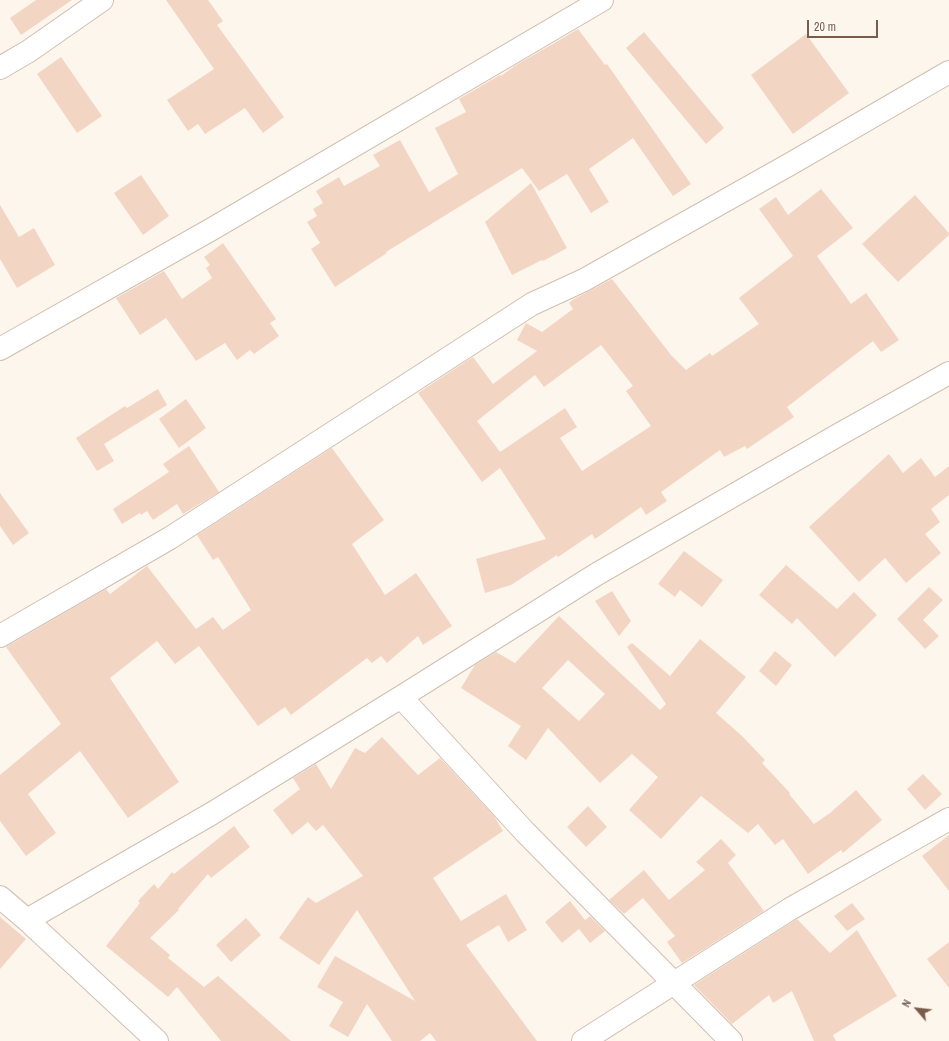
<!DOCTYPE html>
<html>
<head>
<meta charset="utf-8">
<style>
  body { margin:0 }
  #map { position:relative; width:949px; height:1041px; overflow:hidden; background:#fdf6ec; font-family:"Archivo Narrow",sans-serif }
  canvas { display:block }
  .north { position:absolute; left:897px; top:989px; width:40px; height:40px; -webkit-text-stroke:3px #fffaf3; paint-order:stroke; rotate:298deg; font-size:11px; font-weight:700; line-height:16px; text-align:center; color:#7a5c4d }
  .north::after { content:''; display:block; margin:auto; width:14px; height:18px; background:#7a5c4d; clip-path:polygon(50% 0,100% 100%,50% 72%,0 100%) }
  .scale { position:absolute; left:807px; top:20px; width:71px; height:18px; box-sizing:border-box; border:2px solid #7a5c4d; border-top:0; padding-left:5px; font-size:12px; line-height:14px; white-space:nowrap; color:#7a5c4d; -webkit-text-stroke:3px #fffaf3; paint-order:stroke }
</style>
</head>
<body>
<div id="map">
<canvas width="949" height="1041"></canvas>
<div class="north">N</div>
<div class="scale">20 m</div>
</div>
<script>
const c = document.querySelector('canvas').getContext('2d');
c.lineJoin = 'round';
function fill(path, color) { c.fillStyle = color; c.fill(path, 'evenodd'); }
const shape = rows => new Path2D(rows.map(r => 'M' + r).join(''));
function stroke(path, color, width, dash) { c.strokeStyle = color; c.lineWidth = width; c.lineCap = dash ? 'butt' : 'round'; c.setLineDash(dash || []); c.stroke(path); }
fill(shape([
  [36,0,72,0,21,35,10,18],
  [166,0,208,0,223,21,217,25,284,117,263,133,245,108,205,134,198,124,188,131,167,100,214,69],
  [578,29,605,65,607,64,691,184,673,196,633,138,589,169,609,202,591,213,567,174,539,191,522,168,386,252,387,253,335,287,311,249,320,243,307,222,317,216,313,209,323,203,316,191,339,177,344,186,380,166,373,155,400,140,429,192,458,174,435,128,466,112,459,99,500,75,501,76,516,65,558,41],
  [644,32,724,128,706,144,626,48],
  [806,34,849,93,793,134,751,75],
  [61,57,102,116,77,133,37,74],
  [141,175,169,216,143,235,114,193],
  [531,183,567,248,543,261,542,260,512,275,485,222],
  [821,189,853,228,817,256,851,304,866,293,899,340,881,352,873,341,787,407,794,417,747,449,745,446,724,457,720,450,661,492,667,501,646,515,641,507,595,539,592,534,558,557,557,555,511,585,485,593,476,559,546,539,500,468,482,482,418,393,473,357,493,384,537,351,517,340,526,323,542,332,573,309,569,303,574,299,612,279,671,355,686,370,710,353,712,356,759,324,739,298,793,256,759,209,776,197,788,215],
  [601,345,633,386,626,391,651,426,582,471,560,438,577,427,565,408,500,452,477,421,535,375,544,387],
  [915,195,949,233,949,235,898,282,862,244],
  [0,205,19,237,34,228,55,265,17,288,0,259],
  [223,243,276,319,270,323,279,336,254,354,250,350,237,360,225,343,196,361,166,318,140,335,116,298,164,271,182,299,212,278,206,268,210,265,204,257],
  [158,389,167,405,104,444,114,461,97,471,76,438,125,406,127,408],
  [186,399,206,428,179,448,159,419],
  [189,446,219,492,183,514,177,504,153,520,147,511,141,515,140,513,122,524,113,509,169,472,163,464],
  [332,448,384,520,352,544,385,595,416,573,452,626,423,645,418,636,387,663,381,656,372,663,367,658,291,715,285,707,258,726,199,646,175,664,157,641,110,678,179,782,128,818,80,751,28,794,56,833,26,856,0,821,0,775,61,724,6,647,106,589,110,594,147,566,196,629,213,617,223,630,251,610,218,557,213,560,197,535],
  [889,454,903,473,921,458,935,477,949,466,949,495,931,509,940,522,925,534,941,553,906,583,885,558,859,582,809,527],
  [0,493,29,533,13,545,0,526],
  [684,551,723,580,702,607,680,590,675,597,658,584],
  [786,565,837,609,854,592,877,615,835,657,797,618,792,624,759,595],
  [929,587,943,600,923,620,939,636,925,649,897,619],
  [612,591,631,621,619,636,595,601],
  [559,616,660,710,666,704,627,647,632,643,670,676,700,639,746,677,716,713,742,736,765,760,762,763,790,793,789,794,814,824,830,813,856,790,882,820,843,853,841,850,808,874,783,839,775,845,758,824,748,833,701,796,661,839,629,810,658,777,632,754,600,783,548,728,526,760,508,746,521,726,461,688,475,665,496,652,515,663],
  [568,660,605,694,579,721,542,688],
  [775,651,792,665,776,686,759,671],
  [382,737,418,775,440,758,494,816,503,831,433,878,461,921,506,894,527,930,508,942,499,925,466,945,537,1041,436,1041,430,1033,420,1041,392,1041,367,1004,348,1037,329,1026,343,1002,317,987,335,956,415,1001,357,910,319,965,279,938,308,897,316,903,363,876,323,825,316,831,308,822,292,835,273,810,300,789,293,778,316,764,331,789,355,748,365,753],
  [923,774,942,794,925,810,907,789],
  [588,806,607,827,586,847,567,827],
  [234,826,250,847,211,878,208,874,178,909,179,910,150,938,170,955,168,958,204,987,218,976,291,1041,221,1041,177,987,168,997,106,946,140,903,138,901,154,884,158,889,172,872,174,874],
  [949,835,949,891,922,856],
  [721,839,736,855,728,863,764,911,682,963,667,942,675,936,643,898,624,914,609,900,644,870,669,900,705,870,696,862],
  [570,901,585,920,590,916,605,931,590,943,579,929,562,943,545,922],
  [852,903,865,919,847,931,834,916],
  [0,917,26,939,0,969],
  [246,918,261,935,231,962,216,945],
  [797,919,830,953,857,930,897,996,833,1035,836,1041,814,1041,792,991,773,1003,769,995,732,1024,694,985],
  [949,942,949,988,927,959]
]), '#f3d5c3');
const minor = shape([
  [0,68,29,51,102,0],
  [0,349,212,229,602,0],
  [0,636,170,538,532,304,584,280,792,163,949,72],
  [401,697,525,832,731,1041],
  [0,897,27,920,157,1041],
  [27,920,211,814,401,697,597,574,840,434,949,373],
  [583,1041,790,909,949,819]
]);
stroke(minor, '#d1beb0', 24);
stroke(minor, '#fff', 22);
</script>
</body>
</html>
